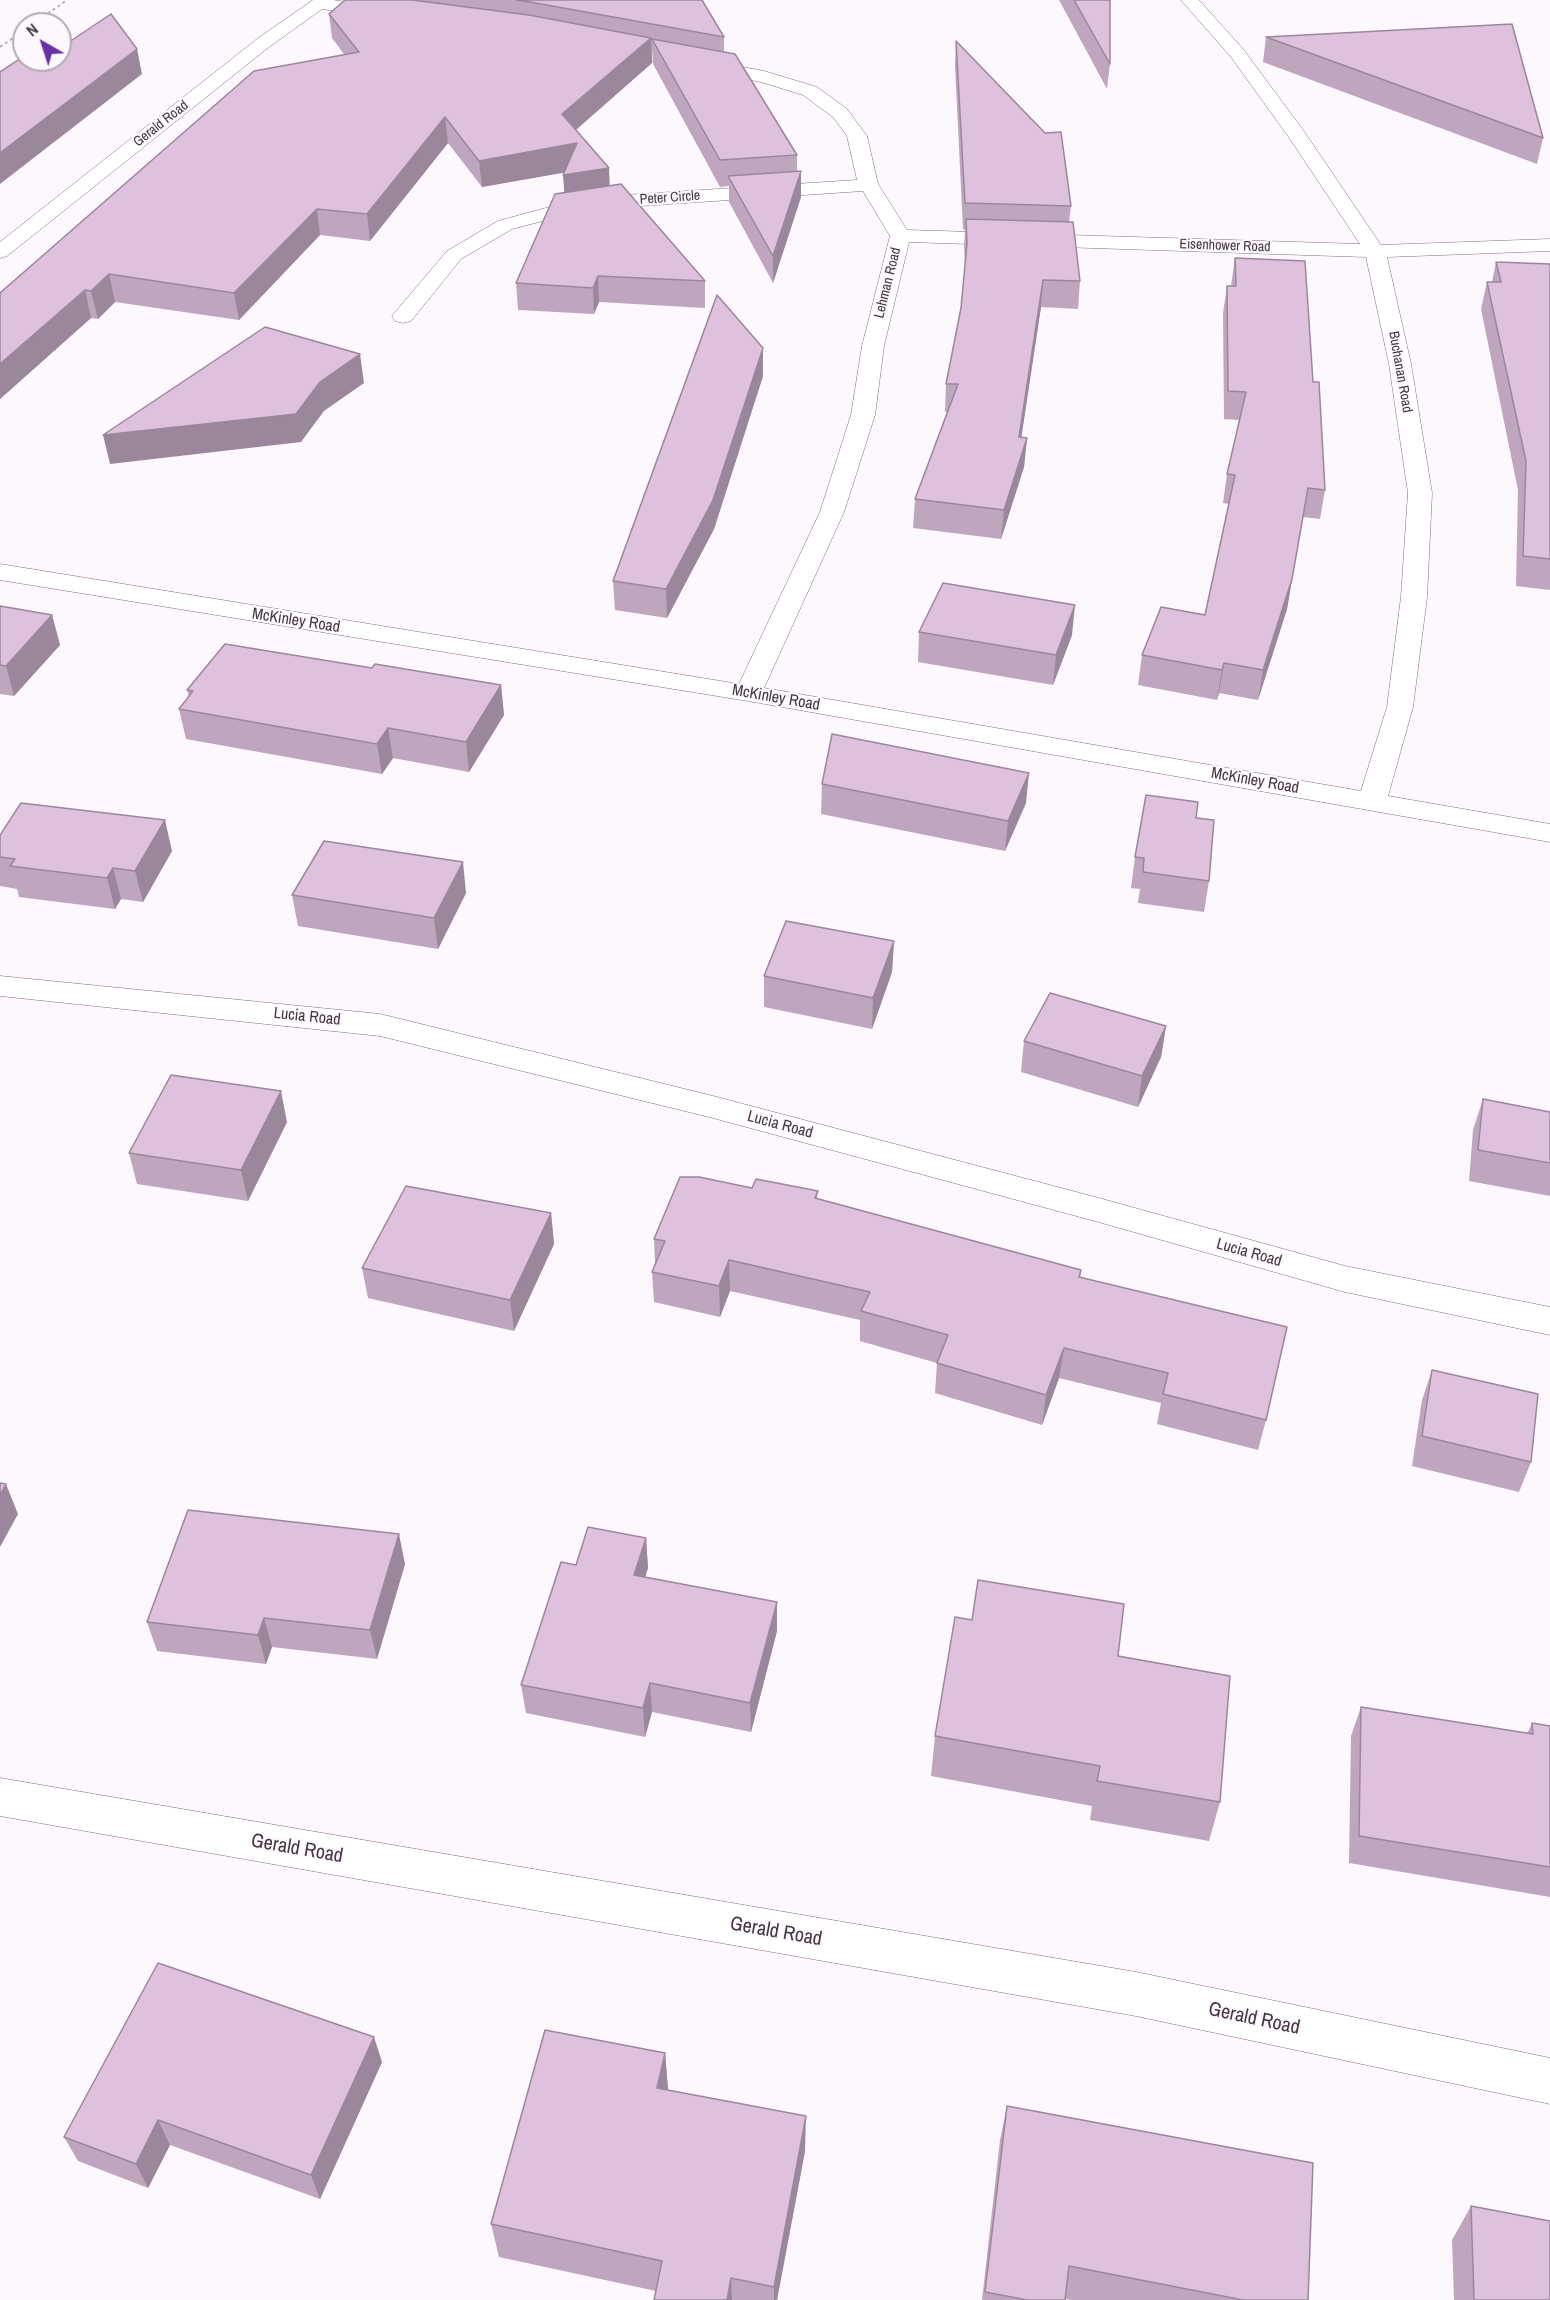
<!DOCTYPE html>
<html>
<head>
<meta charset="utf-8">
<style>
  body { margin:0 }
  #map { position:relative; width:1550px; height:2300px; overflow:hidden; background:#fdf8fd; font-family:"Archivo Narrow",sans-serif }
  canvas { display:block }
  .north { position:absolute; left:12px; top:12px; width:60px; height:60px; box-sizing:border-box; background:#fdf8fd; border:2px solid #b3abb3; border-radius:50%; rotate:321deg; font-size:16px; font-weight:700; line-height:24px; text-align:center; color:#433743 }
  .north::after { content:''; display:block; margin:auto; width:21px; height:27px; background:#6a30a6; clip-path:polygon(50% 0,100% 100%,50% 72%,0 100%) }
</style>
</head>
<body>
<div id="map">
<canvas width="1550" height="2300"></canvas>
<div class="north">N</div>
</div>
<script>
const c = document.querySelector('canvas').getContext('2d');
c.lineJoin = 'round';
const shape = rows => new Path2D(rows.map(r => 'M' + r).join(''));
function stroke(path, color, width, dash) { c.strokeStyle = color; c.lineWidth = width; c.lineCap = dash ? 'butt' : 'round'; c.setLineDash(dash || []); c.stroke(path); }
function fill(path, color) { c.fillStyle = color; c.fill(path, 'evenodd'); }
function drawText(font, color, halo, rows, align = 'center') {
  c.font = font + ' "Archivo Narrow",sans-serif'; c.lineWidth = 4.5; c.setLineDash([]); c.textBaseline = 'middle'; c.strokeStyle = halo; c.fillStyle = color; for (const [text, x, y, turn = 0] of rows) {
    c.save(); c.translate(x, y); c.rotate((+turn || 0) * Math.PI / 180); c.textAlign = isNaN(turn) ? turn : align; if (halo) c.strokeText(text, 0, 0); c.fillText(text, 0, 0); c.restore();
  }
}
const minor = shape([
  [313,0,333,0,381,7,387,8,390,12,387,16,381,17,322,9,269,47,7,256,0,258,0,242,257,39,313,0],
  [1181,0,1199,0,1243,49,1303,130,1381,245,1550,239,1550,251,1387,257,1411,364,1432,493,1427,597,1413,707,1388,796,1550,824,1550,842,748,701,0,580,0,564,739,684,820,512,851,415,862,346,890,236,863,191,625,207,558,217,512,229,461,259,411,321,403,323,395,321,392,316,447,251,498,221,557,205,625,195,857,180,847,136,833,117,803,95,761,82,601,51,598,47,601,43,607,42,764,71,817,87,847,109,867,136,878,184,907,230,1360,244,1288,136,1231,57,1181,0],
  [909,242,1366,257,1389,364,1408,493,1401,597,1387,707,1361,791,764,688,844,512,875,415,884,346,909,242],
  [0,976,380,1014,713,1096,1095,1197,1345,1266,1550,1307,1550,1335,1345,1292,1095,1221,713,1118,380,1036,0,996,0,976],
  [0,1778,1136,1972,1550,2058,1550,2104,1136,2016,0,1816,0,1778]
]);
stroke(minor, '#846b84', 1);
stroke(shape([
  [33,24,67,0],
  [0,47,24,30]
]), '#b9b1b9', 2, [3, 3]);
fill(minor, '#fff');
fill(shape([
  [345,0,702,0,724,37,724,52,797,155,797,171,801,197,773,283,729,202,729,186,720,187,653,64,652,48,652,63,576,130,610,186,705,281,705,308,599,302,594,314,518,310,516,283,564,193,564,172,482,187,448,143,370,241,320,235,239,320,115,302,98,319,91,318,0,399,0,293,344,54,332,38,329,14],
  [1059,0,1110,0,1110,64,1107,89],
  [1266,37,1543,138,1537,164,1263,62],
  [956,41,1071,206,1069,222,1080,281,1078,309,1041,307,1021,438,1027,438,1024,467,1001,539,913,528,915,499,947,412,945,412,946,384,961,308,965,264,964,246,965,230,963,229,955,66],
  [1235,258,1313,382,1325,490,1320,519,1303,517,1287,609,1258,700,1219,693,1217,700,1138,685,1142,655,1205,615,1229,504,1223,503,1227,474,1240,420,1224,419,1223,313,1227,286,1231,286],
  [1496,262,1550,264,1550,590,1516,586,1518,490,1481,309,1487,282,1492,282],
  [763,376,714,529,667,618,615,610,613,581],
  [0,606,52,615,60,645,14,696,0,694],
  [919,632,1072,635,1053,685,918,662],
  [372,668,501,685,504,715,469,772,393,758,382,774,186,739,179,709,189,697,187,690],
  [822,784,1026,803,1005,851,821,814],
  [1196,818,1209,881,1204,912,1138,903,1140,889,1131,888,1135,857],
  [0,835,172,851,143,902,121,899,115,909,19,897,17,889,0,886],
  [466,893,438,949,298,926,292,895],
  [894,941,892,972,872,1029,764,1007,764,976],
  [1166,1026,1161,1057,1138,1107,1021,1072,1024,1041],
  [1483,1099,1550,1112,1550,1196,1469,1181,1473,1130],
  [287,1122,248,1201,137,1184,129,1153],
  [818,1191,817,1199,1081,1270,1080,1278,1266,1420,1258,1450,1157,1424,1161,1403,1059,1378,1042,1425,935,1393,937,1363,860,1341,860,1320,730,1291,720,1317,654,1302,652,1272,655,1264,654,1239],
  [551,1213,554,1244,514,1331,368,1298,362,1268],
  [1432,1370,1531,1462,1519,1492,1412,1466,1422,1400],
  [646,1538,648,1568,645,1577,777,1602,777,1631,751,1732,652,1712,645,1737,526,1713,521,1685,576,1565],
  [405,1564,377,1659,272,1647,266,1664,157,1651,147,1622],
  [1118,1656,1220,1802,1209,1841,1090,1820,1092,1806,931,1776,935,1736],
  [1361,1707,1527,1734,1532,1723,1550,1726,1550,1897,1349,1863,1351,1736],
  [665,2053,668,2090,805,2151,777,2300,654,2300,656,2291,499,2257,491,2224],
  [382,2062,320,2199,170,2145,148,2188,78,2161,64,2137],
  [1007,2106,1308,2300,1072,2300,1065,2299,1065,2300,982,2300,1000,2140],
  [1471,2206,1550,2300,1454,2300,1452,2240]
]), '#bea6be');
fill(shape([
  [651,38,652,63,564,140,562,114],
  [137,49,142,74,0,184,0,153],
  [445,117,448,143,370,241,367,214],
  [577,143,579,170,482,187,479,161],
  [609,168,610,195,565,202,563,175],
  [801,171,801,197,773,283,773,256],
  [317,209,320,235,239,320,234,293],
  [109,274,115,302,98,319,91,291],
  [598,276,599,302,594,314,593,288],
  [1043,280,1041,307,1017,466,1019,437],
  [85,290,91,318,0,399,0,364],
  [763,348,763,376,714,529,667,618,666,589],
  [360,354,364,383,324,411,301,442,110,464,103,435,320,382],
  [1027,438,1024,467,1001,539,1004,510],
  [1292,579,1287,609,1258,700,1263,670],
  [1075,605,1072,635,1053,685,1056,655],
  [52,615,60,645,14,696,6,666],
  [1224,663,1219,693,1217,700,1222,670],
  [501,685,504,715,469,772,466,742],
  [388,728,393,758,382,774,377,744],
  [1029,773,1026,803,1005,851,1008,821],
  [165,820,172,851,143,902,135,871],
  [463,862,466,893,438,949,434,918],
  [113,868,121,899,115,909,107,878],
  [894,941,892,972,872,1029,873,998],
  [1166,1026,1161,1057,1138,1107,1142,1076],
  [281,1091,287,1122,248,1201,241,1170],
  [551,1213,554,1244,514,1331,510,1300],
  [729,1260,730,1291,720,1317,719,1286],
  [1064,1348,1059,1378,1042,1425,1046,1395],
  [6,1484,18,1514,0,1547,0,1495],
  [399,1534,405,1564,377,1659,370,1630],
  [646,1538,648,1568,636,1604,634,1575],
  [777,1602,777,1631,751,1732,750,1703],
  [264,1618,272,1647,266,1664,258,1635],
  [650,1683,652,1712,645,1737,643,1708],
  [374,2037,382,2062,320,2199,311,2175],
  [665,2053,668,2089,660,2123,657,2088],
  [806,2116,805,2151,777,2300,774,2300,774,2287],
  [158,2120,170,2145,148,2188,136,2164],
  [731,2278,732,2300,727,2300]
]), '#9b879b');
const building = shape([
  [345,0,412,0,529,15,651,38,562,114,609,168,563,175,577,143,479,161,445,117,367,214,317,209,234,293,109,274,91,291,85,290,0,364,0,293,254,71,359,52,329,14,345,0],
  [516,0,702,0,724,37,530,2,516,0],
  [1074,0,1110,0,1110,64,1074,0],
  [111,14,137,49,0,153,0,72,24,56,24,60,60,60,60,36,69,42,111,14],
  [1512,24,1543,138,1266,37,1512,24],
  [652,39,735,54,797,155,720,160,652,39],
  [956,41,1045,133,1061,132,1071,206,965,203,956,41],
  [801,171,773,256,728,176,801,171],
  [621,184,705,281,598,276,593,288,516,283,555,194,621,184],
  [966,219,1073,222,1080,281,1043,280,1019,437,1027,438,1004,510,915,499,958,384,946,384,961,308,967,243,966,219],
  [1235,258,1305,261,1313,382,1319,382,1325,490,1308,488,1292,579,1263,670,1224,663,1222,670,1142,655,1161,607,1205,615,1235,475,1227,474,1246,392,1228,391,1227,286,1236,286,1235,258],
  [1496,262,1550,264,1550,559,1523,556,1526,461,1487,282,1501,282,1496,262],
  [717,295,763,348,713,500,666,589,613,581,717,295],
  [265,327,360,354,320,382,296,414,103,435,265,327],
  [943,583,1075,605,1056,655,919,632,943,583],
  [0,606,52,615,6,666,0,665,0,606],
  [225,644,372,668,375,664,501,685,466,742,388,728,377,744,179,709,193,691,187,690,225,644],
  [832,734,1029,773,1008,821,822,784,832,734],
  [1146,795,1198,802,1196,818,1214,820,1209,881,1143,872,1144,858,1135,857,1146,795],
  [21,803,165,820,135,871,113,868,107,878,10,866,15,859,0,857,0,835,21,803],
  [324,841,463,862,434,918,292,895,324,841],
  [786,921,894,941,873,998,764,976,786,921],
  [1050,993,1166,1026,1142,1076,1024,1041,1050,993],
  [171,1075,281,1091,241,1170,129,1153,171,1075],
  [1483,1099,1550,1112,1550,1163,1478,1150,1483,1099],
  [680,1177,699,1177,752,1188,756,1179,818,1191,815,1198,1081,1270,1079,1277,1287,1327,1266,1420,1163,1394,1168,1373,1064,1348,1046,1395,937,1363,948,1335,861,1311,870,1292,729,1260,719,1286,652,1272,665,1241,654,1239,680,1177],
  [406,1186,551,1213,510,1300,362,1268,406,1186],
  [1432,1370,1538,1394,1531,1462,1422,1436,1432,1370],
  [0,1483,6,1484,0,1495,0,1483],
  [188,1510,399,1534,370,1630,264,1618,258,1635,147,1622,188,1510],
  [588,1527,646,1538,634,1575,777,1602,750,1703,650,1683,643,1708,521,1685,561,1562,576,1565,588,1527],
  [978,1580,1124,1604,1118,1656,1230,1676,1220,1802,1097,1781,1100,1766,935,1736,955,1617,972,1620,978,1580],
  [1361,1707,1533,1734,1532,1723,1550,1726,1550,1867,1359,1836,1361,1707],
  [158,1963,374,2037,311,2175,158,2120,136,2164,64,2137,158,1963],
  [545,2030,665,2053,657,2088,806,2116,774,2287,731,2278,727,2300,654,2300,662,2261,491,2224,545,2030],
  [1007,2106,1313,2163,1308,2300,1243,2300,1069,2266,1065,2300,1027,2300,985,2292,1007,2106],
  [1471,2206,1550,2221,1550,2300,1474,2300,1471,2206]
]);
fill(building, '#ddc1dd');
stroke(building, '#9b879b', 1.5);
drawText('14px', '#433743', '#fdf8fd', [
  ["Gerald Road",161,124,-38],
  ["Peter Circle",670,198,-4],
  ["Eisenhower Road",1225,246,2],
  ["Lehman Road",888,283,-76],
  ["Buchanan Road",1400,372,80]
]);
drawText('16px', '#433743', '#fdf8fd', [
  ["McKinley Road",296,621,9],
  ["McKinley Road",776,698,10],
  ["McKinley Road",1255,781,10],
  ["Lucia Road",307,1017,6],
  ["Lucia Road",780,1125,15],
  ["Lucia Road",1249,1253,16]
]);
drawText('20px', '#433743', '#fdf8fd', [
  ["Gerald Road",297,1849,10],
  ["Gerald Road",776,1932,10],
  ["Gerald Road",1254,2019,12]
]);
</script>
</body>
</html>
